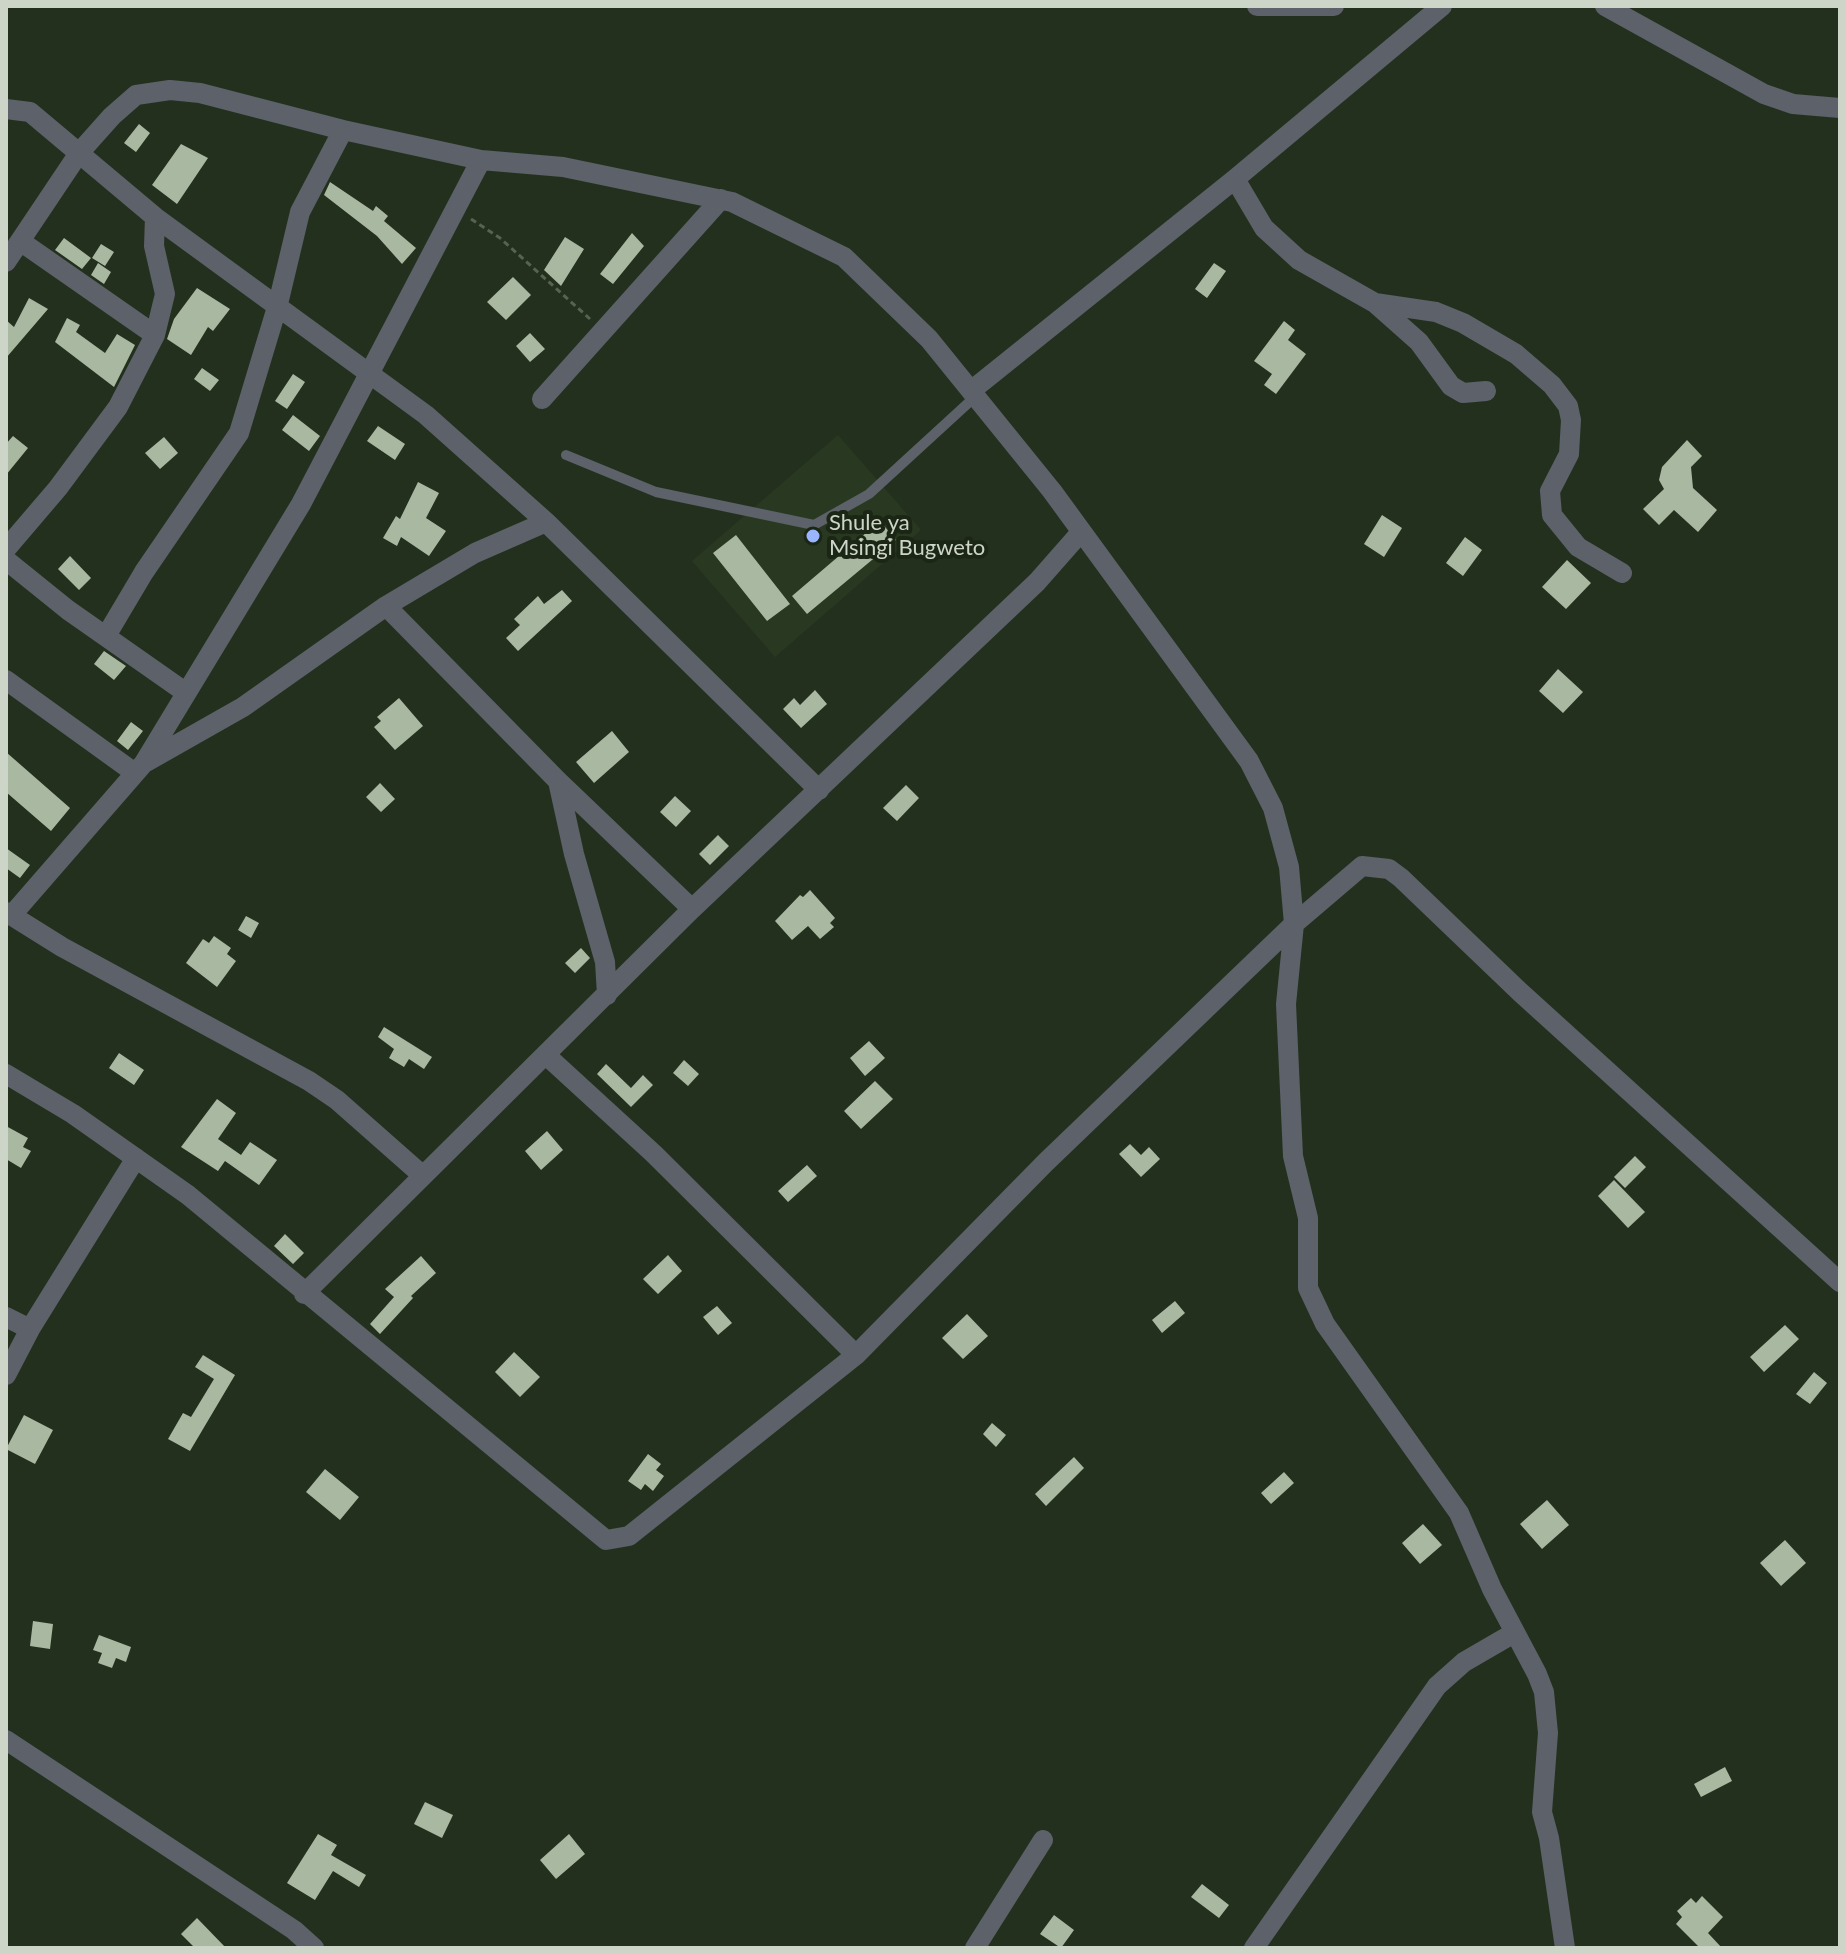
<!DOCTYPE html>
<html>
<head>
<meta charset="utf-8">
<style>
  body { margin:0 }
  #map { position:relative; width:1846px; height:1954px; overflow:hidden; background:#24301e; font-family:Lato,sans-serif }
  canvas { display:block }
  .frame { position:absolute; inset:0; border:8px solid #cdd5c9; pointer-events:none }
</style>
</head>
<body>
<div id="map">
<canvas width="1846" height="1954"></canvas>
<div class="frame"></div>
</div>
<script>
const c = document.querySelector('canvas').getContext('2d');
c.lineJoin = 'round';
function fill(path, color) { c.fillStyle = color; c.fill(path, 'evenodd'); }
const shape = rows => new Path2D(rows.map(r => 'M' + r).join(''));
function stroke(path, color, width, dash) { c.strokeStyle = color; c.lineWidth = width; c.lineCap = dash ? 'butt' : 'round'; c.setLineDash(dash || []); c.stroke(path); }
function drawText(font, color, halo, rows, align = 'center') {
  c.font = font + ' Lato,sans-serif'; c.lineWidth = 8; c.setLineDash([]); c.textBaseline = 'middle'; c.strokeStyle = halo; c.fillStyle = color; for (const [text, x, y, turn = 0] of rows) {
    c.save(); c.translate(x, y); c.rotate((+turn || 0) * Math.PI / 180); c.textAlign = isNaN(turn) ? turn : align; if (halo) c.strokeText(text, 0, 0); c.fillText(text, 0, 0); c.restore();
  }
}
fill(shape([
  [838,435,921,530,775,657,692,561]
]), '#293921');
fill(shape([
  [139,124,150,133,136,152,124,143],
  [181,144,208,158,177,204,152,185],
  [330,182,373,211,376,206,388,216,384,221,416,248,402,264,377,236,324,195],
  [632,233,644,246,613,284,600,274],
  [565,237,584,249,561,286,544,270],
  [64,238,91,258,82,269,55,250],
  [101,244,114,252,105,266,92,258],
  [98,263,111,272,104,284,91,275],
  [1214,263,1226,271,1207,298,1195,289],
  [513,277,531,295,506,320,487,302],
  [197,288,230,309,213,331,208,327,191,355,167,339,174,319],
  [29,298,48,309,6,358,6,320,14,327],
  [67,318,80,325,76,332,105,353,117,334,135,345,114,387,55,342],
  [1284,321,1295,330,1288,340,1306,354,1276,394,1264,385,1272,374,1254,361],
  [530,333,545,349,530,362,516,346],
  [202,368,219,380,210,391,194,379],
  [293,374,305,382,287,409,275,401],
  [293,415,320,436,309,451,282,430],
  [378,426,405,444,395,460,367,441],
  [13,436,28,448,6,475,6,444],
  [164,437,178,453,160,469,145,453],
  [1687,440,1702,456,1691,467,1693,488,1717,510,1698,532,1674,510,1659,525,1643,509,1664,489,1659,480,1662,467],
  [418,482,439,493,426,518,446,531,429,556,401,537,397,546,383,538,396,516,400,519],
  [1382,515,1402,528,1384,557,1364,544],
  [880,521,896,540,807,614,792,596],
  [736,535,790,604,767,621,713,553],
  [1465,537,1482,550,1463,576,1446,563],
  [70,556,91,578,79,590,58,569],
  [1567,560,1591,583,1566,609,1542,587],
  [562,590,572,601,518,651,506,638,520,625,514,619,538,596,544,604],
  [104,651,126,666,114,680,94,664],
  [1558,669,1583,692,1563,713,1539,691],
  [815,690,827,704,801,728,783,709,794,698,800,705],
  [399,698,423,726,395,750,374,727,381,721,377,717],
  [131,722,143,731,128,750,117,741],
  [612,731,629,752,594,783,576,762],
  [6,752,70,808,51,831,6,792],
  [380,783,395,799,381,812,366,797],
  [906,785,919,798,897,821,883,808],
  [675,796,691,811,676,827,660,812],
  [718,835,729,846,710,865,699,854],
  [6,848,30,865,20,878,6,868],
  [810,890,835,918,830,923,834,927,820,939,808,926,792,940,775,921,800,895,803,897],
  [246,916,259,923,251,938,238,930],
  [214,936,231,948,227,954,236,961,217,987,186,963,203,939,209,943],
  [581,948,590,958,575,973,565,963],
  [384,1027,432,1057,424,1069,409,1059,404,1067,389,1058,394,1049,378,1037],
  [869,1041,885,1058,865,1076,850,1058],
  [119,1053,144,1070,134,1085,109,1068],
  [684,1060,699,1074,688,1086,673,1073],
  [606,1064,631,1088,643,1075,653,1085,631,1107,597,1074],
  [875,1081,893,1099,861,1129,844,1111],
  [217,1099,236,1113,218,1139,241,1155,250,1142,277,1160,259,1185,225,1161,218,1171,181,1147],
  [6,1126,28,1138,23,1147,31,1151,21,1168,6,1159],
  [547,1131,563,1150,541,1170,525,1151],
  [1130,1144,1141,1155,1149,1147,1160,1159,1141,1177,1119,1154],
  [1635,1156,1646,1167,1625,1188,1614,1177],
  [807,1165,817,1176,788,1202,778,1191],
  [1614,1180,1645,1212,1628,1228,1598,1196],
  [285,1234,304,1253,293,1264,274,1246],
  [668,1255,682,1271,658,1294,643,1279],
  [421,1256,436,1273,411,1296,413,1298,380,1334,370,1324,394,1297,385,1289],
  [1175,1301,1185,1313,1162,1333,1152,1320],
  [717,1306,732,1323,718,1335,703,1317],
  [967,1314,988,1336,963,1359,942,1338],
  [1785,1325,1799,1339,1764,1372,1750,1357],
  [514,1352,540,1377,520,1397,495,1372],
  [203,1355,235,1375,190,1451,168,1439,183,1413,191,1417,214,1379,195,1367],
  [1814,1372,1827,1383,1810,1404,1796,1394],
  [24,1415,53,1430,35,1464,6,1449],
  [992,1423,1006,1435,996,1447,983,1434],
  [648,1454,661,1464,656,1470,664,1476,653,1491,645,1484,641,1490,628,1481],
  [1074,1457,1084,1468,1046,1506,1035,1494],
  [325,1469,359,1497,340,1520,306,1492],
  [1284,1472,1294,1483,1271,1504,1261,1493],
  [1547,1500,1569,1525,1542,1549,1520,1524],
  [1423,1524,1442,1545,1420,1564,1402,1543],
  [1785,1540,1806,1563,1781,1586,1760,1563],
  [33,1621,53,1624,50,1649,30,1646],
  [99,1635,131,1647,126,1662,116,1658,112,1668,98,1663,102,1653,93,1650],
  [1725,1767,1732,1781,1701,1797,1694,1784],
  [425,1802,453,1815,442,1838,414,1824],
  [318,1834,337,1845,331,1855,366,1875,359,1887,333,1871,315,1900,287,1883],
  [569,1834,585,1854,556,1879,540,1860],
  [1202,1884,1229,1905,1219,1918,1191,1897],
  [1702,1896,1723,1917,1708,1933,1722,1948,1700,1948,1676,1924,1682,1917,1677,1911,1691,1898,1696,1903],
  [1054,1915,1074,1930,1061,1948,1040,1934],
  [197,1918,226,1948,195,1948,181,1934]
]), '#a9b8a1');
stroke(shape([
  [471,219,500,238,590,319]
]), '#576251', 3, [6, 4]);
stroke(shape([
  [566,455,656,492,814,525,869,494,977,395]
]), '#5d616a', 10);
stroke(shape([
  [1257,6,1334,6],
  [1605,6,1764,94,1793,104,1840,108],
  [6,109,30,112,155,217,426,415,546,522,819,790],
  [1235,179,1264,228,1299,260,1375,303,1436,312,1463,323,1516,354,1552,385,1568,406,1571,420,1569,454,1550,491,1552,515,1578,547,1622,573],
  [20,241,155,335],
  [6,262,79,153,112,116,136,95,170,90,200,93,343,130,481,160,563,167,732,202,844,257,929,339,1052,491,1249,761,1273,808,1289,867,1294,924,1286,1004,1293,1156,1308,1218,1308,1288,1325,1324,1459,1513,1492,1589,1537,1674,1544,1692,1548,1733,1542,1812,1549,1838,1565,1948],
  [1375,303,1419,342,1451,386,1463,393,1486,391],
  [972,390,1235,179,1442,6],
  [542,399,721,199],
  [6,549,58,488,118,407,155,335,165,294,154,246,155,217],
  [6,560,68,610,185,692],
  [386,606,558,781,692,909],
  [106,636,144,572,239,433,278,304,300,212,343,130],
  [6,680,135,773],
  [146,762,243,707,386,606,475,553,546,522],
  [558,781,574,854,605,962,607,995],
  [6,912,62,947,309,1081,337,1100,422,1175],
  [11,916,144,763,301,504,481,160],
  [547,1056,654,1154,856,1355],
  [6,1074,73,1114,188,1195,606,1540,629,1536,856,1355,1046,1162,1294,924,1362,866,1389,869,1401,878,1520,992,1840,1282],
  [304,1294,692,909,1037,582,1081,532],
  [6,1317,30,1329],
  [6,1375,30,1329,136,1158],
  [6,1740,294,1930,314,1948],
  [975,1948,1043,1840],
  [1254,1948,1437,1686,1464,1662,1514,1633]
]), '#5d616a', 20);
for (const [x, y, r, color] of [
  [813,536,8,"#99b5fd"]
]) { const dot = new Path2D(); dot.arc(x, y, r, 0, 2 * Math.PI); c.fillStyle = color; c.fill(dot); stroke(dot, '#1b2615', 3); }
drawText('22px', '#cdd5c9', '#1b2615', [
  ["Shule ya",829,523],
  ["Msingi Bugweto",829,548]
], 'left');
</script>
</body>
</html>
